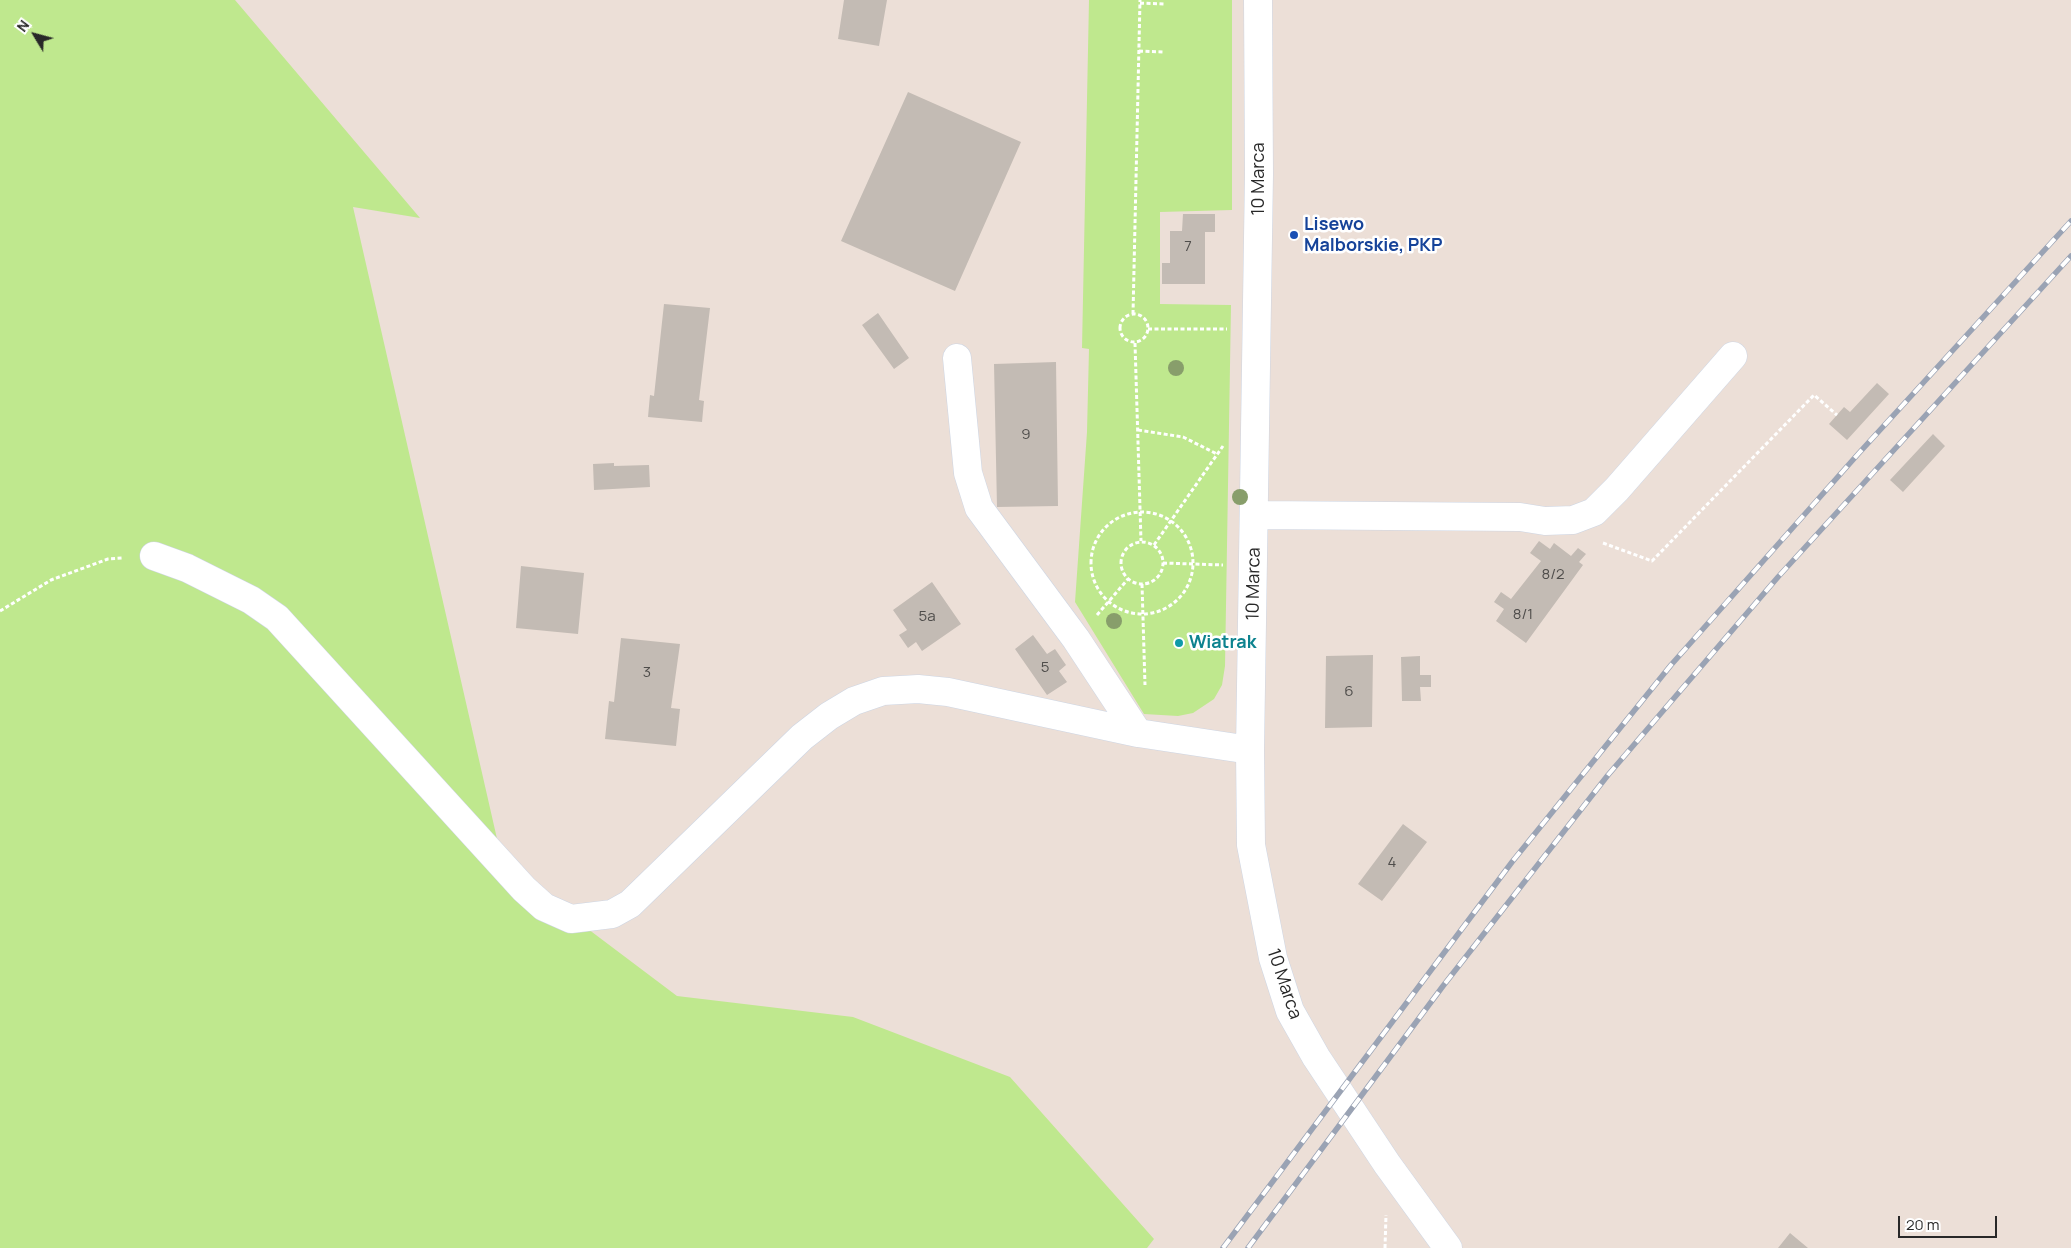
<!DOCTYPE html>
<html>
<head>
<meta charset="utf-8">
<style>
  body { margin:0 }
  #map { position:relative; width:2071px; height:1248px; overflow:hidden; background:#ecdfd7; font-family:Manrope,sans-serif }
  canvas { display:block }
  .north { position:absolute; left:10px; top:10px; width:50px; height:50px; -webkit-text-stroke:4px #fff; paint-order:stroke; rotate:307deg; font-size:14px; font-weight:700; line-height:20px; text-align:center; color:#282828 }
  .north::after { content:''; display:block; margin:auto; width:18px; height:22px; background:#282828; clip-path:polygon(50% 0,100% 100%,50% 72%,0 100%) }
  .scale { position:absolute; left:1898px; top:1216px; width:99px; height:22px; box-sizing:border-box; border:2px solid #282828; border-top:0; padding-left:6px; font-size:15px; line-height:18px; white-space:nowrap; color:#282828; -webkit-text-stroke:4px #fff; paint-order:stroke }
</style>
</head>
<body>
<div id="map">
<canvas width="2071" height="1248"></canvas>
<div class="north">N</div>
<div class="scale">20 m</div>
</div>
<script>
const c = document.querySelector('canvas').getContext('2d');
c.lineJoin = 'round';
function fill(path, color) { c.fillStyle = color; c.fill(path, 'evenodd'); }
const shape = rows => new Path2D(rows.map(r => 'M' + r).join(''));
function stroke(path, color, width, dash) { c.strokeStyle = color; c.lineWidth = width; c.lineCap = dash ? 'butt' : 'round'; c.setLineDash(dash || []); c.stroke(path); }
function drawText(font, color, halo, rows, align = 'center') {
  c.font = font + ' Manrope,sans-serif'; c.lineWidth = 5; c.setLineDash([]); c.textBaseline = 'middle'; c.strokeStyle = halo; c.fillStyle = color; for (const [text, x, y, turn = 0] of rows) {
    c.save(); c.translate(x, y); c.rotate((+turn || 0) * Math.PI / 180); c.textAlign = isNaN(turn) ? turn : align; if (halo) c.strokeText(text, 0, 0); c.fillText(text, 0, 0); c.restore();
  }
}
fill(shape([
  [0,0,235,0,420,218,353,207,503,865,677,996,853,1017,1010,1077,1154,1239,1147,1248,0,1248],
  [1089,0,1232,0,1232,210,1160,212,1160,304,1231,305,1225,666,1222,685,1214,699,1193,713,1178,716,1144,714,1075,602,1087,432,1089,349,1082,348]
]), '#bfe88e');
fill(shape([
  [844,0,887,0,879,46,838,39],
  [908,92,1021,142,955,291,841,241],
  [1183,214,1215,214,1215,232,1205,232,1205,284,1162,284,1162,263,1170,263,1170,231,1182,231],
  [664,304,710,308,699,400,704,401,702,422,648,417,650,395,654,396],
  [878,313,909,358,894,369,862,325],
  [1056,362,1058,506,997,507,994,364],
  [1877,383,1889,394,1847,440,1829,424,1844,407,1850,412],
  [1933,434,1945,446,1903,492,1890,480],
  [614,463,614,466,649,465,650,487,594,490,593,464],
  [1539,541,1550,549,1554,543,1571,556,1578,548,1586,554,1579,562,1583,565,1526,643,1496,621,1504,609,1494,602,1501,592,1511,599,1541,561,1530,553],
  [521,566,584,573,578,634,516,628],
  [932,582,961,624,922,651,916,642,908,648,899,635,907,630,893,610],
  [1033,635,1047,654,1055,649,1066,665,1059,671,1067,682,1047,695,1015,649],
  [621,638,680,644,671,708,680,709,676,746,605,739,609,701,614,702],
  [1373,655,1372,727,1325,728,1326,656],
  [1420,656,1420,675,1431,675,1431,687,1420,687,1421,701,1402,701,1401,657],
  [1403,824,1427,842,1382,901,1358,884],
  [1790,1233,1808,1248,1778,1248]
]), '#c3bbb4');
const minor = shape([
  [1258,0,1259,174,1250,750,1251,845,1273,958,1290,1011,1316,1057,1387,1164,1448,1248],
  [957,358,968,473,979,508,1076,639,1138,733],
  [1256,515,1520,517,1545,521,1573,520,1594,512,1617,489,1733,356],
  [154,556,187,568,251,600,277,618,524,889,544,907,571,919,612,914,630,904,802,737,829,716,854,701,883,691,918,689,948,692,1138,733,1250,750]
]);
stroke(minor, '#cdd5e3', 29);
stroke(shape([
  [1140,3,1164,4],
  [1139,51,1164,52],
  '1120 328a14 14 0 1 1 28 0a14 14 0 1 1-28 0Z',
  [1133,314,1140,0],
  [1148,329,1227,329],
  [1135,343,1141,541],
  [1138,430,1183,437,1217,454],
  '1091 563a51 51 0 1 1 102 0a51 51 0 1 1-102 0Z',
  '1121 563a21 21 0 1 1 42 0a21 21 0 1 1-42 0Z',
  [1603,543,1652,561,1814,395,1837,415],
  [1154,545,1223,446],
  [1163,563,1223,565],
  [1142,584,1145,685],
  [0,611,51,580,108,559,123,558],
  [1097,615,1128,579],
  [1385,1248,1386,1215]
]), '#fff', 3, [4, 2.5]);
stroke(minor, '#fff', 28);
const rail = shape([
  [1223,1248,1512,862,1671,665,1859,453,2071,221],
  [1248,1248,1443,986,1608,775,1778,577,2071,256]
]);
stroke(rail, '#9aa3b4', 5.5);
stroke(rail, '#fff', 4, [11]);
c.fillStyle = '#889e6b';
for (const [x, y] of [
  [1176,368],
  [1240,497],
  [1114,621]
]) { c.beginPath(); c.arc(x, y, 8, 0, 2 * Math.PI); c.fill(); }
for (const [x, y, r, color] of [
  [1294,235,5,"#1a4fb4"],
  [1179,643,5,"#0f9aa8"]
]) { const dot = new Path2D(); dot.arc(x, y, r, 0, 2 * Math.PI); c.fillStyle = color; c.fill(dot); stroke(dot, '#fff', 2); }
drawText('15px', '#4f4d4b', null, [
  ["7",1188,247],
  ["9",1026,435],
  ["8/2",1553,575],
  ["8/1",1523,615],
  ["5a",927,617],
  ["5",1045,668],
  ["3",647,673],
  ["6",1349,692],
  ["4",1392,863]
]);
drawText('18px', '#282828', '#fff', [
  ["10 Marca",1259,179,-90],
  ["10 Marca",1254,584,-89],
  ["10 Marca",1284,984,71]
]);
drawText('bold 18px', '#164399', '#fff', [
  ["Lisewo",1304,225],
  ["Malborskie, PKP",1304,246]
], 'left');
drawText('bold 18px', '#0d838f', '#fff', [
  ["Wiatrak",1189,643]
], 'left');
</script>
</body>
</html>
